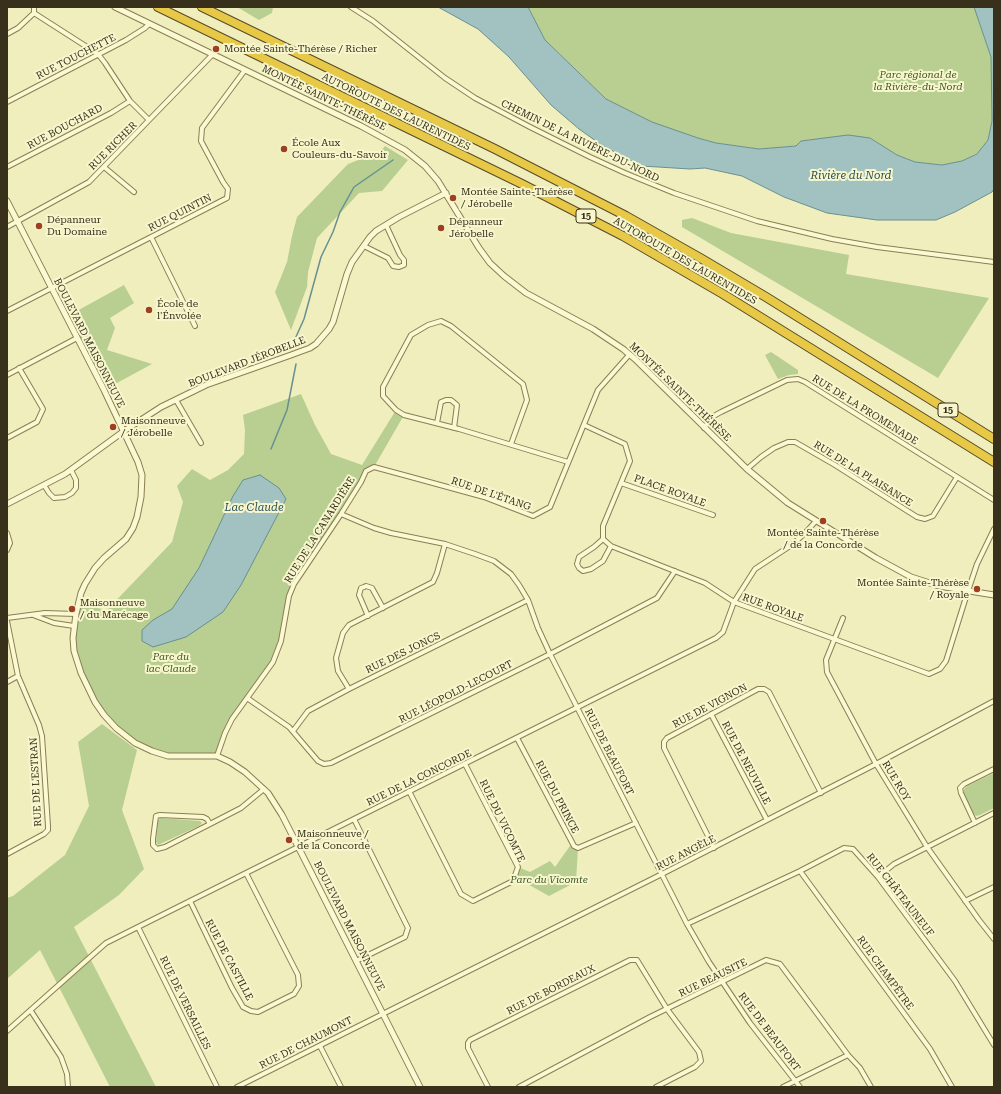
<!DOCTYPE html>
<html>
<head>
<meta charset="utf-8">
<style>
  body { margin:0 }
  #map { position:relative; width:1001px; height:1094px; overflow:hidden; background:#f0eebd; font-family:"Roboto Serif",serif }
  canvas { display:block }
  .frame { position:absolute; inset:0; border:8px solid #38301b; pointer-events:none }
</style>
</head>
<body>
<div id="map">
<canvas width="1001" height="1094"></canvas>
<div class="frame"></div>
</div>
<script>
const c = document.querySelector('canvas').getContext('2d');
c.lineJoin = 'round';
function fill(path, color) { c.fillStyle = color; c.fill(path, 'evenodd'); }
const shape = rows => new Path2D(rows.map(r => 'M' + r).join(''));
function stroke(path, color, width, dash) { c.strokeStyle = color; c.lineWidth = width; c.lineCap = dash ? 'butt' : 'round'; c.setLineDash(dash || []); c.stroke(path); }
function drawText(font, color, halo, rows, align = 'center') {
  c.font = font + ' "Roboto Serif",serif'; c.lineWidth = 4; c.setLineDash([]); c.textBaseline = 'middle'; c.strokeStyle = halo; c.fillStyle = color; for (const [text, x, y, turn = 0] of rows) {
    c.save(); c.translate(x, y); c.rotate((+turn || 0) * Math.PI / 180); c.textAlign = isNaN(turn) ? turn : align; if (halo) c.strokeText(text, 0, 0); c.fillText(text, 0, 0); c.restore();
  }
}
fill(shape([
  [237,7,273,7,272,13,259,20],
  [528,7,974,7,991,57,992,121,988,140,978,153,962,161,943,165,915,162,897,155,870,138,796,146,759,149,716,143,698,138,653,123,606,99,545,40],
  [385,146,408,160,382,191,359,193,317,238,308,272,307,287,291,330,275,292,287,262,292,236,297,217,348,164,381,151],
  [692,218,731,233,849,255,846,274,989,298,938,378,682,227,682,220],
  [124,285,134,303,110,318,115,328,107,350,152,364,104,390,66,317],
  [771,352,798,370,798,374,789,375,778,379,765,355],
  [301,394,315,425,331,454,362,465,396,410,404,415,374,467,370,468,294,584,289,596,281,641,273,662,232,719,217,756,168,756,127,737,99,708,74,651,78,604,107,610,172,542,183,502,177,486,192,469,210,480,228,470,244,454,245,430,243,415],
  [102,724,137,750,122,810,144,869,119,895,74,927,156,1087,110,1087,40,950,7,979,7,898,13,896,65,855,89,806,78,742],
  [994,773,994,808,980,815,976,816,973,813,964,795,964,789,967,786],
  [160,818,200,821,202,823,199,826,158,845,156,842,158,821],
  [572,843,578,848,576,882,549,896,515,877,518,867,530,872,550,861,555,867]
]), '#b8cf91');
const water = shape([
  [438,7,528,7,545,40,606,99,652,122,698,138,716,143,759,149,796,146,801,141,848,135,870,138,897,155,915,162,942,165,962,161,977,154,988,140,992,121,991,57,974,7,994,7,994,189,992,192,955,212,936,220,877,220,827,213,784,197,742,176,705,168,690,169,642,166,603,146,579,129,551,105,509,57,478,29,438,7],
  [260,475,279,488,286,499,241,585,223,612,186,637,153,647,142,641,142,630,153,620,172,609,199,568,233,496,243,480,260,475]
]);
fill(water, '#a1c2c0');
stroke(water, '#689090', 1);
stroke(shape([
  [295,339,304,319,321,257,333,232,340,212,354,187,393,160],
  [271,449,287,410,296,364]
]), '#689090', 1.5);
const minor = shape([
  [351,7,373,21,445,78,475,98,530,127,590,157,625,173,674,193,757,221,832,239,877,247,994,262],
  [34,13,98,54,105,63,130,101,149,120],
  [7,34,18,28,34,13,34,7],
  [7,102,126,40,145,28,149,24],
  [7,167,111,113,130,101],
  [104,167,134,192],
  [7,227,89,182,213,54],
  [151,237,195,326],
  [364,246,388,258,393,266,399,267,404,265,404,260,400,255,386,225],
  [7,311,227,198,228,189,223,182,201,141,202,128,245,70],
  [7,375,77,338],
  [176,400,201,443],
  [437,423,441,402,446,400,451,400,457,405,454,428],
  [584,425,625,444,630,461,603,526,603,539,611,546,705,583,734,602,929,674,940,669,946,661,966,597,977,564,994,529],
  [704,428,712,417,721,412,787,380,798,379,805,382,994,500],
  [7,438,37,422,43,409,19,368],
  [511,444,527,400,523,384,451,326,441,321,428,325,411,335,383,387,383,396,396,410,404,415,459,429,568,462],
  [747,469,761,457,774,448,788,442,795,442,835,465,917,517,925,519,933,516,957,477],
  [621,483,713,515],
  [44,485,49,493,54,498,65,497,72,493,76,488,76,480,71,470],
  [341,514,374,528,391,533,445,544,475,554,494,561,511,574,519,585,528,600,538,628,550,654,687,924,709,962,750,1023,800,1087],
  [7,533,10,543,7,550],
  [603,539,594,547,579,557,577,564,579,568,583,571,591,569,603,561,611,546],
  [33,615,54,623,74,626],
  [368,616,359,595,361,588,364,587,366,586,372,588,383,608],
  [7,618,45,613,76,614],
  [843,618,826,660,827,672,876,764,927,847,979,920,994,939],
  [7,621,18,676,39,725,42,736,48,826,48,830,44,834,7,854],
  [7,682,18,676],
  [349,689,338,671,336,658,343,633,349,625,433,582,437,573,445,544],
  [247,698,289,727,318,761,324,764,331,763,550,654,657,598,675,571],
  [711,714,767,820],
  [293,731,308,711,349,689,528,600],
  [517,738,574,846,578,848,636,823],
  [217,756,225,733,232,719,273,662,281,641,289,596,294,584,341,514,361,482,366,471,374,467,411,477,484,497,533,516,550,507,598,390,629,355],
  [409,791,461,894,473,901,513,881,518,867,465,764],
  [354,819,408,928,405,937,356,961],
  [975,823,961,793,960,788,964,784,994,769],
  [210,824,165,847,157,849,153,845,153,839,156,816,160,815,203,817,207,819,210,824,241,808,264,789],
  [714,848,664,748,664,742,667,738,758,689,764,689,769,692,821,793],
  [800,871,930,1049,952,1087],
  [878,877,894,864,994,813],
  [190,901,232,988,243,1007,251,1011,258,1012,294,994,299,986,298,975,246,873],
  [965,901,994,887],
  [687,924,800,871,844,848,853,849,878,877,955,981,994,1045],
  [138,927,217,1087],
  [31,1011,61,1057,67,1074,68,1087],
  [7,1031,106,943,716,638,723,632,734,602,755,569,793,544,805,533,816,521],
  [320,1046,341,1087],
  [237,1087,662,874,876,764,994,701],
  [488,1087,468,1048,468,1043,470,1040,630,960,637,960,667,1009,699,1052,701,1061,695,1067,656,1087],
  [519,1087,650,1017,766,960,780,964,848,1055,860,1068,871,1087],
  [783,1087,848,1055]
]);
const tertiary = shape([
  [115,7,361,126,405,150,425,166,438,181,479,248,490,263,504,276,526,293,593,329,623,349,635,359,747,469,788,503,876,558,911,577,939,586,994,595],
  [7,201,104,390,138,462,142,475,141,497,137,517,133,528,126,539,104,558,95,568,85,584,81,593,76,614,73,638,74,651,81,673,95,702,104,715,116,728,135,743,152,751,168,756,217,756,230,762,245,772,268,793,282,815,420,1087],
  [7,504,65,474,124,431,161,407,206,385,291,355,310,348,316,344,329,329,333,322,347,274,352,262,370,237,376,231,399,217,446,193]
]);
const motorway = shape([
  [158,7,520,183,623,236,723,294,994,462],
  [202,7,495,149,626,216,702,259,766,297,994,439]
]);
stroke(minor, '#8a7e55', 6);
stroke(tertiary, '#8a7e55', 7);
stroke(motorway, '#574a2a', 10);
stroke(minor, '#fbf9d1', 4);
stroke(tertiary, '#fbf9d1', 5);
stroke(motorway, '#e7c947', 8);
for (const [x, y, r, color] of [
  [216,49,4,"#9c4021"],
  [284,149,4,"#9c4021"],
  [453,198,4,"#9c4021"],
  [39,226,4,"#9c4021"],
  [441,228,4,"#9c4021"],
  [149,310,4,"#9c4021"],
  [113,427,4,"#9c4021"],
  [823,521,4,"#9c4021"],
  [977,589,4,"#9c4021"],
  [72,609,4,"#9c4021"],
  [289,840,4,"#9c4021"]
]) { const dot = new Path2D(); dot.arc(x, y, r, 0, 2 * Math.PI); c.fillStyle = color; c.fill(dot); stroke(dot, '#f7f6cd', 1.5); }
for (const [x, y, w] of [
  [586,216,20],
  [948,410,20]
]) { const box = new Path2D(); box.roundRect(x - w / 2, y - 7, w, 14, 3); c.fillStyle = '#f7f6cd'; c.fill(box); stroke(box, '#38301b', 1); }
drawText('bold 9px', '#38301b', null, [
  ["15",586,216],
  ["15",948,410]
]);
drawText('10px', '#38301b', '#f7f6cd', [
  ["Montée Sainte-Thérèse / Richer",224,49],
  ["École Aux",292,143],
  ["Couleurs-du-Savoir",292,155],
  ["Montée Sainte-Thérèse",461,192],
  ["/ Jérobelle",461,204],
  ["Dépanneur",47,220],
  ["Du Domaine",47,232],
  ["Dépanneur",449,222],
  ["Jérobelle",449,234],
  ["École de",157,304],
  ["l'Énvolée",157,316],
  ["Maisonneuve",121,421],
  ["/ Jérobelle",121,433],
  ["Montée Sainte-Thérèse",823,533,"center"],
  ["/ de la Concorde",823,545,"center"],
  ["Montée Sainte-Thérèse",969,583,"right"],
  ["/ Royale",969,595,"right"],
  ["Maisonneuve",80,603],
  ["/ du Marécage",80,615],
  ["Maisonneuve /",297,834],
  ["de la Concorde",297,846]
], 'left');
drawText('10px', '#38301b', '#f7f6cd', [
  ["RUE TOUCHETTE",76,57,-27],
  ["MONTÉE SAINTE-THÉRÈSE",324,98,26],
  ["AUTOROUTE DES LAURENTIDES",396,112,26],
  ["RUE BOUCHARD",65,127,-28],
  ["CHEMIN DE LA RIVIÈRE-DU-NORD",580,141,26],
  ["RUE RICHER",113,146,-45],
  ["RUE QUINTIN",180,213,-27],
  ["AUTOROUTE DES LAURENTIDES",685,261,30],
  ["BOULEVARD MAISONNEUVE",89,343,63],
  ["BOULEVARD JÉROBELLE",247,362,-21],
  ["MONTÉE SAINTE-THÉRÈSE",680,392,44],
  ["RUE DE LA PROMENADE",865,410,32],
  ["RUE DE LA PLAISANCE",863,474,32],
  ["PLACE ROYALE",670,491,20],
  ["RUE DE L'ÉTANG",491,494,19],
  ["RUE DE LA CANARDIÈRE",320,530,-58],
  ["RUE ROYALE",773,608,20],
  ["RUE DES JONCS",403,653,-26],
  ["RUE LÉOPOLD-LECOURT",456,692,-27],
  ["RUE DE VIGNON",710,706,-28],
  ["RUE DE BEAUFORT",609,752,63],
  ["RUE DE NEUVILLE",746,763,62],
  ["RUE DE LA CONCORDE",419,778,-26],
  ["RUE ROY",896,781,59],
  ["RUE DE L'ESTRAN",36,782,-93],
  ["RUE DU PRINCE",557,797,62],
  ["RUE DU VICOMTE",502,821,64],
  ["RUE ANGÈLE",686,853,-27],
  ["RUE CHÂTEAUNEUF",900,895,52],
  ["BOULEVARD MAISONNEUVE",349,926,63],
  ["RUE DE CASTILLE",229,960,62],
  ["RUE CHAMPÊTRE",885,973,54],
  ["RUE BEAUSITE",713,978,-26],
  ["RUE DE BORDEAUX",551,990,-27],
  ["RUE DE VERSAILLES",185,1003,64],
  ["RUE DE BEAUFORT",769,1032,53],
  ["RUE DE CHAUMONT",306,1043,-27]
]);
drawText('italic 10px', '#3b5620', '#f7f6cd', [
  ["Parc régional de",918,75],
  ["la Rivière-du-Nord",918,87],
  ["Parc du",171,657],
  ["lac Claude",171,669],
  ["Parc du Vicomte",549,880]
]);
drawText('italic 11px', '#295059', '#f7f6cd', [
  ["Rivière du Nord",851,176],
  ["Lac Claude",254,508]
]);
</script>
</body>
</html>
